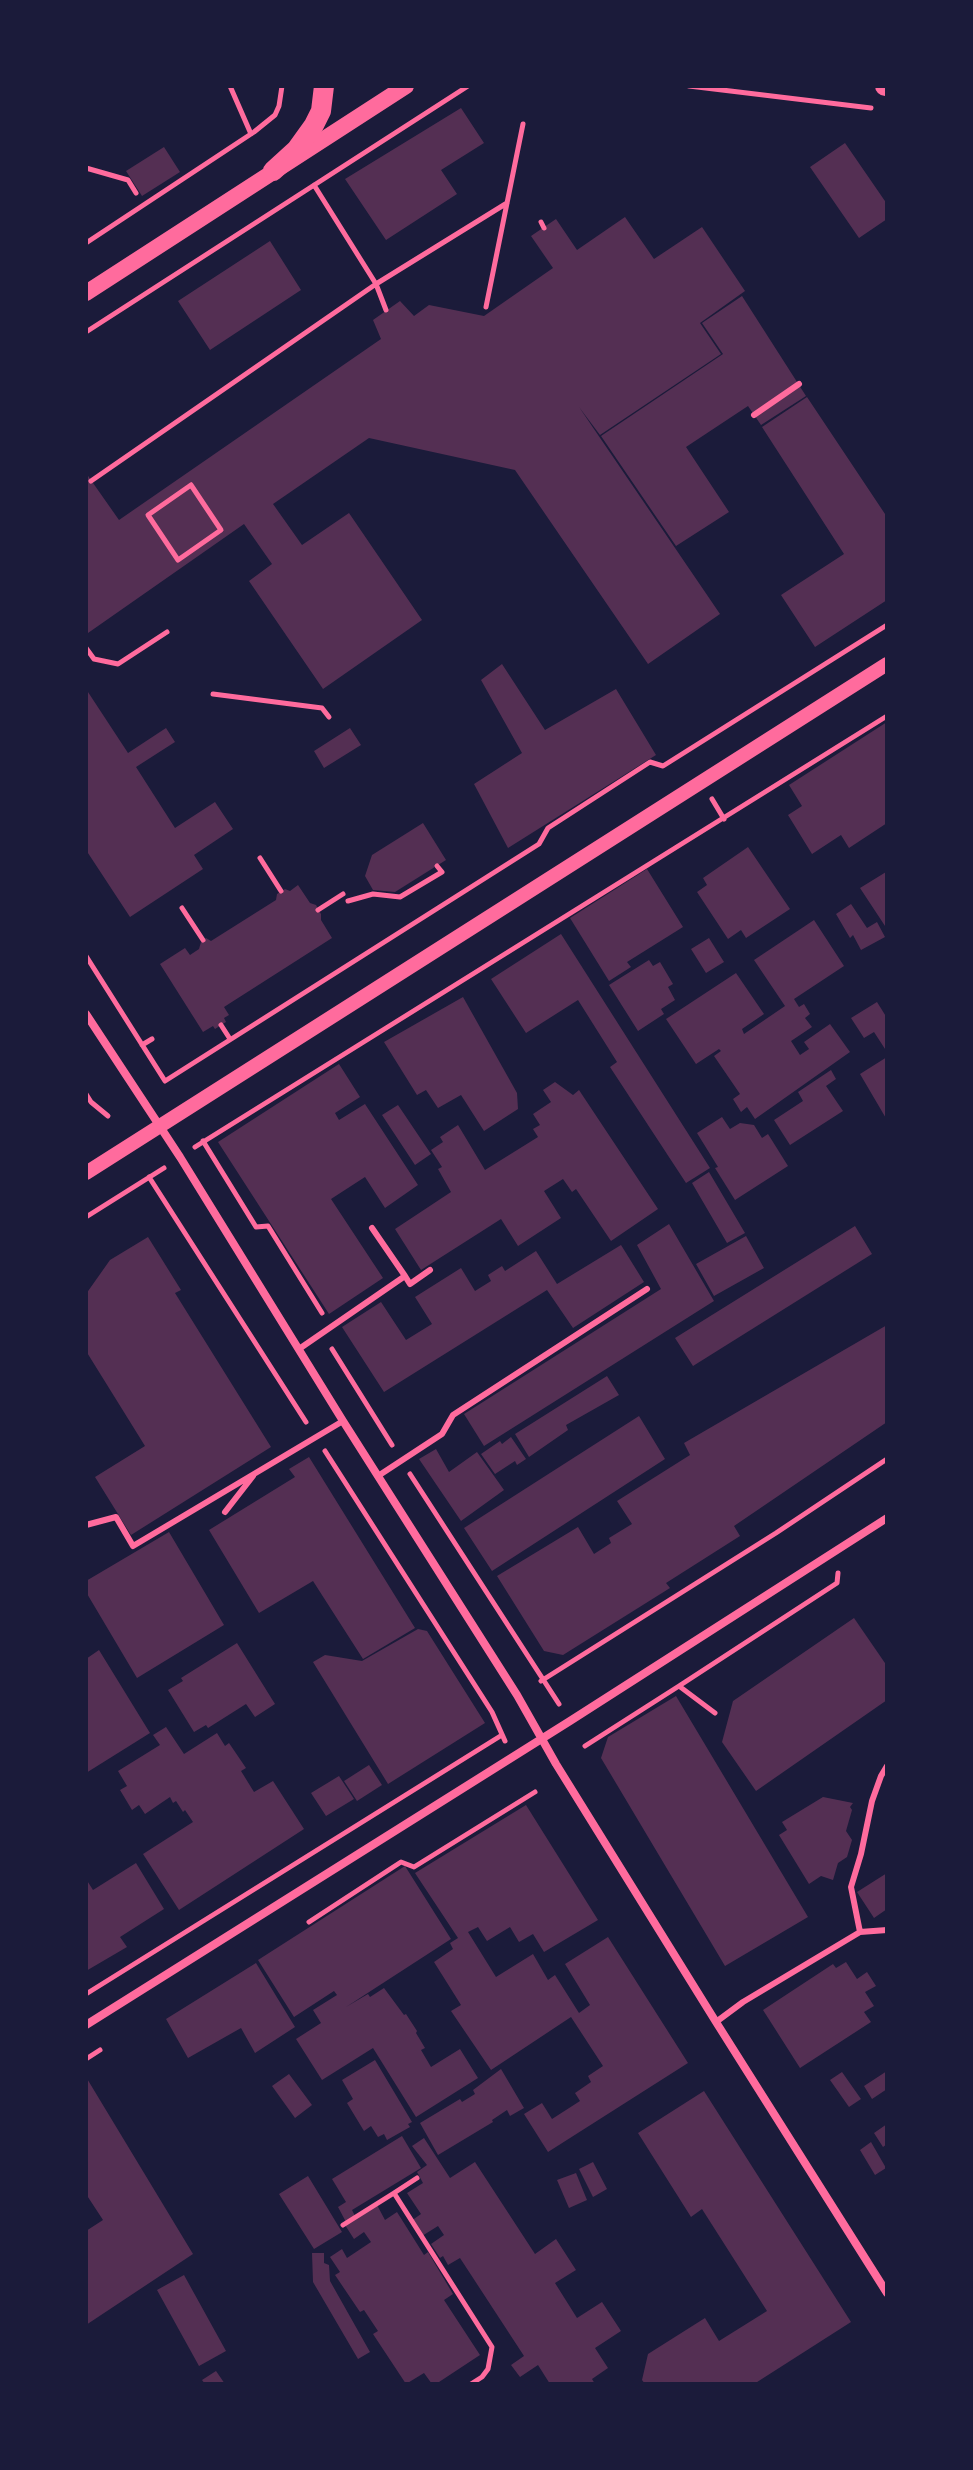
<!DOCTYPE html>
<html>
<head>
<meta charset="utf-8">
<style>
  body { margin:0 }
  #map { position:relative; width:973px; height:2470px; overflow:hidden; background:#1b1b3a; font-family:Overpass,sans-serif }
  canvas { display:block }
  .frame { position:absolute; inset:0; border:88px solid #1b1b3a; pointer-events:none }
</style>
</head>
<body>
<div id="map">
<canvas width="973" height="2470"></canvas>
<div class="frame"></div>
</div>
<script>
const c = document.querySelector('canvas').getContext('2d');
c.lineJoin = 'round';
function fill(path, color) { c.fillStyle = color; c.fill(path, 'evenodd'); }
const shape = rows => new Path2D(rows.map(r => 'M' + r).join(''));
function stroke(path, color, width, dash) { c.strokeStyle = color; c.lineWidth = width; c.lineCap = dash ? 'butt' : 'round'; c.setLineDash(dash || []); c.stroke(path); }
fill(shape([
  [461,108,484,143,441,170,457,194,386,240,345,179],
  [845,143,887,204,887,219,859,238,810,167],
  [164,147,180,172,142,196,126,171],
  [625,217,654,259,702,227,745,291,700,323,721,354,600,435,579,407,720,614,648,664,515,470,369,438,273,504,302,545,349,513,422,620,323,689,249,581,272,564,244,524,88,633,86,631,86,473,119,520,381,339,373,320,400,301,414,316,429,305,484,316,553,268,531,236,556,219,577,250],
  [270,241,301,290,210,350,178,301],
  [742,296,806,396,761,425,748,406,686,447,729,512,676,546,601,436,723,354,702,323],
  [807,397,887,517,887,600,815,647,781,595,844,554,762,427],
  [502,664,545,730,616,689,656,755,508,848,474,784,522,753,481,680],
  [86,689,128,753,166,728,175,742,136,767,175,828,215,802,233,829,194,855,203,869,130,917,86,850],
  [887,722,887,823,849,848,841,835,812,854,788,815,802,806,789,785],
  [350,728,361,745,324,768,314,751],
  [423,823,446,860,395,892,373,890,365,876,372,855],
  [748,847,790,909,746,938,741,930,728,939,697,892,707,885,703,878],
  [647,869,683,927,627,962,631,967,609,981,570,918],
  [886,872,887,874,887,929,860,888],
  [298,885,310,903,316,905,321,914,321,920,332,938,224,1007,229,1015,224,1018,226,1022,215,1029,213,1026,203,1032,160,964,185,948,190,955,199,949,201,942,206,938,211,941,276,900,277,894,285,889,290,891],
  [851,904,867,928,877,922,885,937,861,950,853,935,850,938,836,914],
  [814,920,844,966,794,999,799,1007,804,1004,810,1014,805,1018,812,1027,791,1041,800,1055,809,1049,804,1042,830,1024,850,1052,755,1119,747,1107,741,1112,733,1099,740,1094,714,1056,721,1051,719,1049,696,1064,666,1019,736,973,764,1014,742,1029,744,1034,785,1006,754,960],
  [561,934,710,1168,686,1183,610,1067,617,1062,578,1000,526,1033,491,979],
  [709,938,724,962,706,973,691,949],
  [649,960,653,966,660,962,673,984,668,987,675,1000,661,1009,664,1014,638,1031,609,985],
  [463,997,517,1093,518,1109,484,1131,461,1095,438,1108,426,1090,417,1095,384,1042],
  [877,1002,887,1018,887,1052,874,1032,864,1038,851,1018],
  [887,1057,887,1120,860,1074],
  [339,1064,360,1097,335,1113,339,1120,365,1104,418,1185,385,1208,365,1177,331,1199,383,1278,329,1314,218,1142],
  [831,1070,836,1079,826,1086,843,1111,790,1145,774,1120,803,1101,798,1092],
  [555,1082,573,1095,579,1090,658,1209,611,1241,576,1189,572,1192,563,1179,544,1191,561,1218,518,1246,501,1219,421,1270,395,1229,451,1192,438,1169,442,1167,431,1150,443,1142,440,1137,458,1125,485,1170,538,1137,533,1129,540,1125,533,1114,551,1102,543,1090],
  [398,1105,431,1154,415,1165,382,1115],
  [722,1117,730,1129,740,1123,754,1125,762,1138,768,1134,788,1166,735,1200,715,1168,718,1167,697,1133],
  [709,1172,745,1233,727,1243,692,1183],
  [669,1224,714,1301,484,1446,464,1414,661,1289,637,1245],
  [855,1226,872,1254,693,1366,675,1338],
  [746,1236,764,1268,714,1296,696,1264],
  [148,1237,181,1290,175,1293,271,1447,131,1535,95,1477,145,1446,86,1351,86,1294,110,1260],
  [621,1245,644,1282,573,1328,547,1290,384,1392,342,1327,381,1302,406,1340,432,1324,415,1297,461,1268,475,1291,491,1281,488,1275,502,1266,505,1271,536,1251,557,1284],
  [887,1325,887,1422,734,1526,740,1536,666,1583,670,1588,563,1655,544,1651,497,1576,578,1527,594,1554,611,1543,609,1538,632,1524,617,1501,690,1455,684,1443],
  [607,1376,619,1395,566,1425,568,1430,529,1457,515,1434],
  [639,1416,665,1459,492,1571,464,1528],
  [511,1437,526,1459,517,1465,515,1461,495,1474,481,1454,500,1441,502,1444],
  [436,1449,449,1472,477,1452,504,1490,461,1521,419,1459],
  [309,1457,415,1628,363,1659,313,1581,259,1613,209,1530,295,1477,289,1469],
  [169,1532,224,1625,137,1678,86,1592,86,1581],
  [854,1618,887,1666,887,1700,756,1791,722,1742,733,1701],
  [418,1629,427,1631,485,1723,388,1784,313,1662,325,1655,362,1661],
  [237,1643,275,1704,255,1717,246,1704,208,1728,206,1725,194,1732,168,1690,183,1681,181,1678],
  [99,1650,150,1733,86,1773,86,1659],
  [676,1696,808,1917,725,1966,601,1758,608,1737],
  [166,1727,184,1754,217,1733,225,1746,229,1743,246,1768,241,1771,254,1792,273,1781,304,1829,179,1910,143,1854,193,1822,185,1810,183,1812,176,1801,173,1803,170,1797,145,1814,139,1805,132,1810,120,1790,127,1786,118,1771,160,1745,153,1735],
  [369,1765,382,1785,357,1801,344,1781],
  [339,1776,354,1799,326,1816,311,1793],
  [823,1797,853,1803,850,1807,852,1810,846,1831,852,1840,847,1857,838,1863,833,1880,821,1876,809,1884,779,1835,787,1830,782,1822],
  [526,1805,598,1920,544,1952,533,1934,519,1942,510,1927,487,1941,478,1927,468,1932,496,1977,533,1954,548,1980,555,1975,579,2013,590,2005,565,1964,608,1937,688,2063,548,2152,524,2114,542,2103,552,2119,580,2101,575,2093,591,2082,588,2076,603,2066,571,2017,491,2070,451,2011,461,2005,434,1962,453,1949,450,1943,458,1938,415,1873],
  [136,1863,164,1909,120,1937,127,1947,86,1971,86,1879,93,1890],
  [405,1866,451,1939,346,2007,368,1994,370,1997,384,1988,404,2015,406,2014,417,2031,416,2033,425,2048,421,2050,431,2067,460,2049,478,2078,416,2117,373,2048,322,2080,296,2039,321,2023,313,2010,337,1995,334,1991,294,2017,258,1960],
  [887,1873,887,1909,874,1918,857,1892],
  [846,1962,857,1979,867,1972,876,1986,865,1992,874,2006,864,2012,871,2022,800,2068,763,2010,833,1964,836,1968],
  [256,1963,295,2027,255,2053,241,2028,188,2058,166,2019],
  [375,2060,412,2122,408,2124,410,2127,387,2140,384,2134,378,2137,371,2126,364,2131,347,2103,353,2099,342,2080],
  [501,2069,524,2108,510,2116,507,2110,492,2120,493,2122,438,2155,420,2123,460,2099,462,2102,475,2094,473,2090],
  [887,2071,887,2089,872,2099,864,2086],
  [842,2072,861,2099,849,2107,830,2080],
  [289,2074,312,2105,295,2118,272,2086],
  [86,2077,193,2254,86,2325,86,2231,103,2220,86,2194],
  [704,2091,851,2322,754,2384,645,2384,642,2380,648,2354,705,2318,719,2341,767,2311,702,2209,691,2217,638,2133],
  [887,2124,887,2144,883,2147,874,2133],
  [402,2136,421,2168,352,2210,355,2216,346,2222,338,2207,346,2202,332,2179],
  [424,2138,450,2178,475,2162,535,2254,556,2239,576,2270,555,2283,577,2318,602,2302,621,2331,595,2348,608,2368,592,2379,595,2384,550,2384,538,2365,520,2377,511,2365,524,2356,460,2258,448,2265,443,2256,440,2258,431,2244,444,2235,438,2226,422,2236,411,2221,421,2214,407,2193,423,2183,417,2172,427,2165,412,2146],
  [871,2142,886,2168,875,2175,860,2150],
  [593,2162,607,2189,593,2197,579,2169],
  [576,2173,587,2200,569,2208,557,2180],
  [308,2176,342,2232,314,2249,279,2194],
  [377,2205,385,2220,397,2212,424,2255,428,2252,453,2294,444,2300,480,2355,436,2384,432,2384,424,2373,406,2384,373,2334,378,2331,364,2310,360,2312,335,2275,340,2272,330,2257,342,2249,347,2258,371,2242,364,2232,354,2239,345,2225],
  [312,2253,324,2253,324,2263,329,2265,330,2281,370,2352,358,2359,313,2282],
  [184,2275,226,2351,199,2366,157,2290],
  [216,2371,225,2384,205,2384,202,2380]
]), '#542f53');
stroke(shape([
  [230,86,251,134],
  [689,86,871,108],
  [86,168,128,180,136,193],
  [314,185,376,284,386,310],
  [541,222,544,228],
  [86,243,254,132,275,115,279,106,282,86],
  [486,307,523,124],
  [86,332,468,86],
  [91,481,376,284,507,203],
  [191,485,221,530,178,560,148,515,191,485],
  [86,648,94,659,118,664,167,632],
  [213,694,322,708,329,717],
  [712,799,724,819],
  [260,858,281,891],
  [348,901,373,894,400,897,442,872,437,866],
  [182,908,203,940],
  [318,910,343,894],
  [86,956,165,1081,539,844,548,828,650,762,663,766,887,625],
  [221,1025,230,1039],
  [142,1045,152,1039],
  [86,1094,91,1102,108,1116],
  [203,1141,256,1227,268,1226,322,1313],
  [195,1147,887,716],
  [149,1177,306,1422],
  [86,1217,164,1168],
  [332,1349,392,1445],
  [325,1451,492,1712,505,1741],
  [410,1474,559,1704],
  [541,1681,776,1533,887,1459],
  [679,1686,837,1583,838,1573],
  [585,1746,679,1686,715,1713],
  [309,1922,401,1862,414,1867,535,1792],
  [86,1994,502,1735],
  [86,2059,100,2050],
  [417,2178,394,2193,492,2347,488,2369,482,2377,471,2384],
  [343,2225,394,2193]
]), '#ff6b9d', 5);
stroke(shape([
  [754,415,799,384],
  [405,1276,410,1284,430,1270],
  [299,1349,405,1276,372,1228],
  [378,1476,442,1434,453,1415,647,1289],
  [225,1512,253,1476],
  [86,1525,116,1517,133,1546,343,1421],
  [860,1932,851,1887,861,1854,872,1801,881,1776,887,1766],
  [716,2022,743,2002,860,1932,887,1930]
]), '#ff6b9d', 6);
stroke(shape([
  [86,1014,180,1157,343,1421,517,1695,556,1764,716,2022,887,2293],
  [86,2025,570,1721,887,1518]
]), '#ff6b9d', 8);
stroke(shape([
  [86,1173,887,664]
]), '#ff6b9d', 14);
stroke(shape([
  [86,293,406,86]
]), '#ff6b9d', 16);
stroke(shape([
  [885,86,887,86],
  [273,171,296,150,314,125,321,111,324,86]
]), '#ff6b9d', 20);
</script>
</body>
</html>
